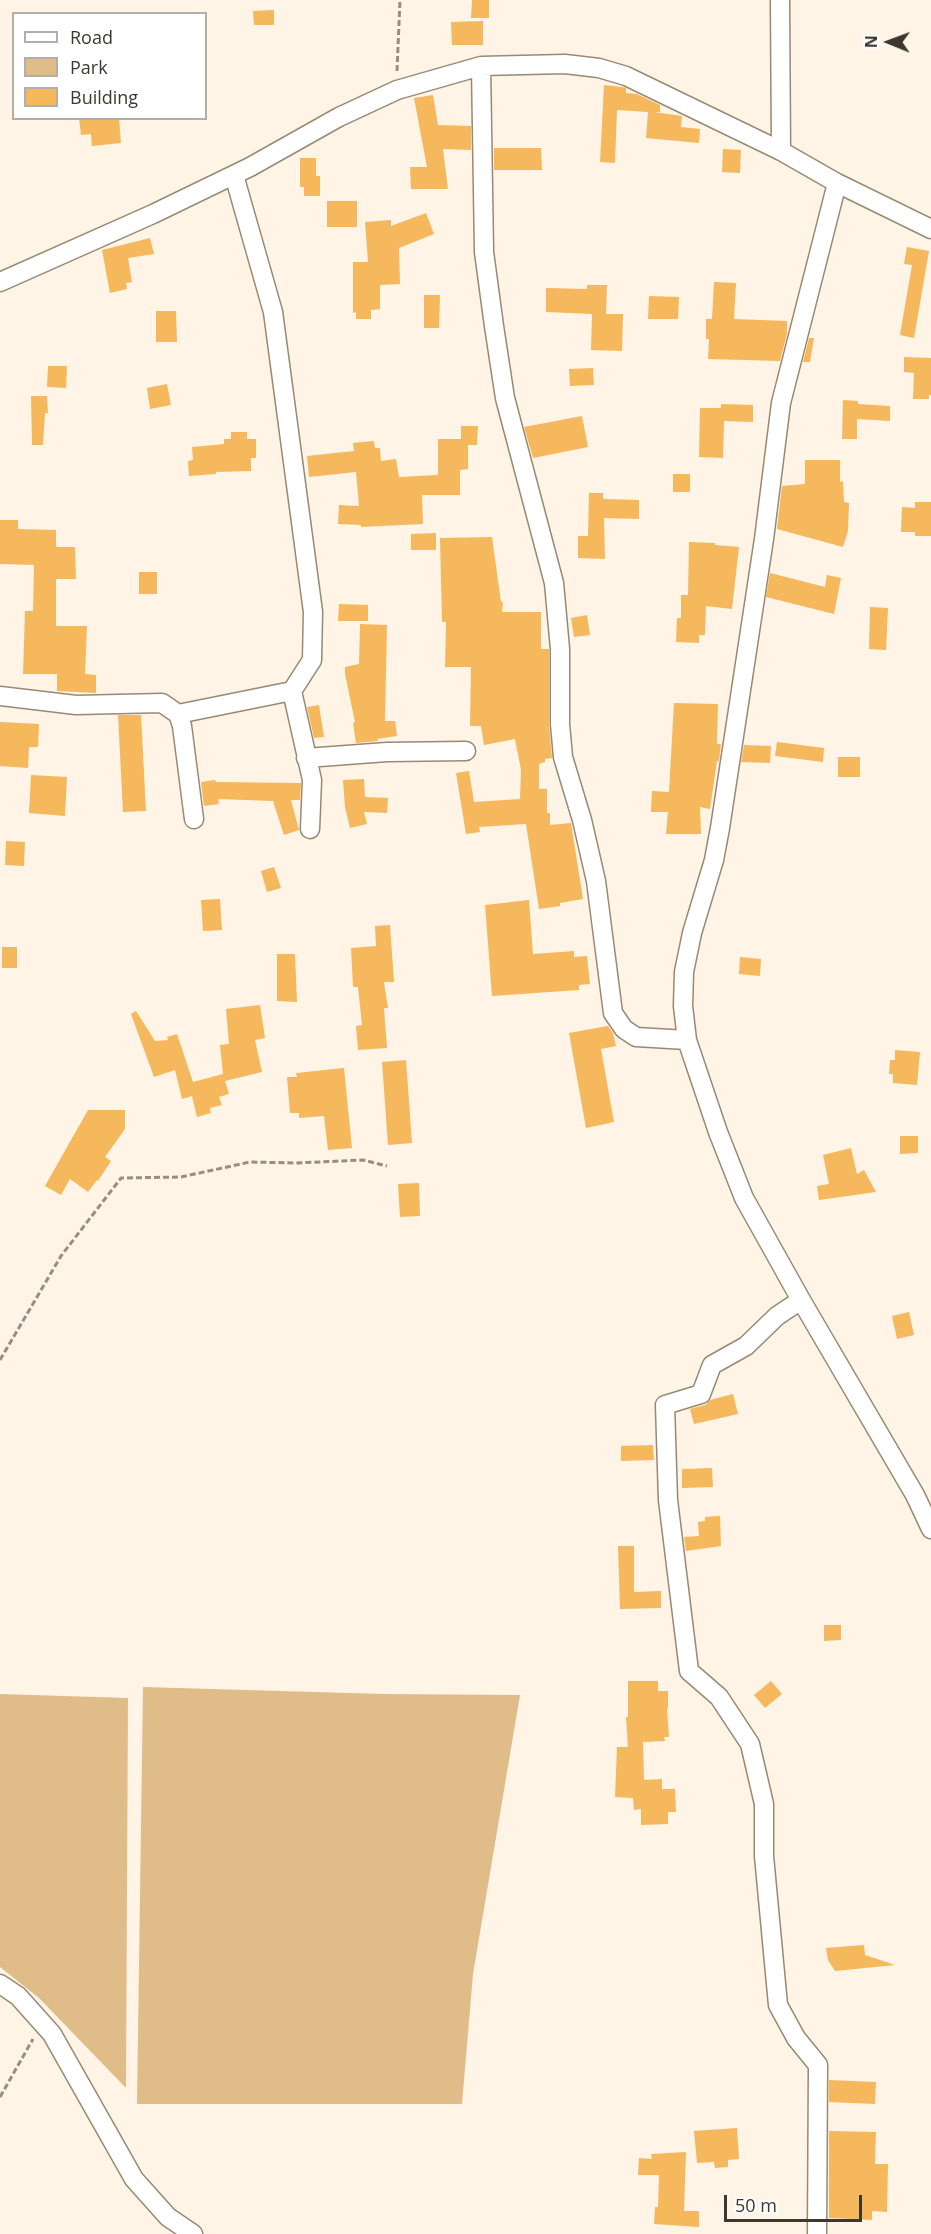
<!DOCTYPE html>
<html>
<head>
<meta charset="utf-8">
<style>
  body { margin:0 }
  #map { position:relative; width:931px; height:2234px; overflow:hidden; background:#fff4e6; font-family:"Open Sans",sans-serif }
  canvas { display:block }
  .legend { position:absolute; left:12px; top:12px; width:195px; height:108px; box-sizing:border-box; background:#fff; border:2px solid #b2afab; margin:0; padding:8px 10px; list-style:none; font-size:18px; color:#3e372e }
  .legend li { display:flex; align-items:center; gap:12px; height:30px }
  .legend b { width:30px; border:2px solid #b2afab }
  .north { position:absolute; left:859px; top:12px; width:60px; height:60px; -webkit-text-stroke:4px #fff; paint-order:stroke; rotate:271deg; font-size:16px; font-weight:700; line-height:24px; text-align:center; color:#3e372e }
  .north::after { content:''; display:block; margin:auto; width:21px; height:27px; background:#3e372e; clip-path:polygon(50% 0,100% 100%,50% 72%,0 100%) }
  .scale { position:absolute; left:724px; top:2195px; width:138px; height:27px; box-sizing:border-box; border:3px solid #3e372e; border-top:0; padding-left:8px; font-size:18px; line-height:21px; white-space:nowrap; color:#3e372e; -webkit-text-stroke:4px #fff; paint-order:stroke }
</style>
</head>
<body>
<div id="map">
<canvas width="931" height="2234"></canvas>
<ul class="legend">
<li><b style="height:8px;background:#fff"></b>Road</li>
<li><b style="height:16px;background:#e0bc89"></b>Park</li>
<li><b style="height:16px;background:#f5b85c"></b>Building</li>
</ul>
<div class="north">N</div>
<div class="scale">50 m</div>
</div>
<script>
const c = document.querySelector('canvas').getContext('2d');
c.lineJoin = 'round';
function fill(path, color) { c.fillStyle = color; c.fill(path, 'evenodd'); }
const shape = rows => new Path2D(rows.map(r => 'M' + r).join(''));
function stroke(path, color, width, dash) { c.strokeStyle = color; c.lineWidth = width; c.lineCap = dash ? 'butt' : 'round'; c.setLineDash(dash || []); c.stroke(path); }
fill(shape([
  [143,1687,383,1694,520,1695,473,1974,462,2104,137,2104],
  [0,1694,128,1698,126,2088,39,1998,0,1967]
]), '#e0bc89');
fill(shape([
  [472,0,489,0,489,18,471,18],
  [274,10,274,25,254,25,253,11],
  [483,21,483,45,452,45,451,22],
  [604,85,622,87,626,88,626,93,637,94,660,105,660,112,654,112,682,116,681,127,700,129,699,143,646,138,648,112,617,110,615,163,600,162],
  [433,95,438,125,471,126,471,150,443,149,448,189,411,189,410,167,427,167,414,98],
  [79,118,119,118,121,143,92,146,91,134,81,135],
  [494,148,541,148,542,170,494,170],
  [723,149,741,150,740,173,722,172],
  [300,158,316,158,316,176,320,176,320,196,304,196,304,187,300,187],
  [327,201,357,201,357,227,327,227],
  [426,213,434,234,399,248,400,284,380,285,380,309,371,310,371,319,356,319,356,312,353,313,353,262,368,262,365,222,391,220,391,226],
  [150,238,154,254,128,258,132,282,126,283,127,289,110,293,102,250],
  [907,247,929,251,914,338,900,335,912,265,904,264],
  [714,282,736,283,734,319,787,321,787,334,780,361,708,359,709,339,706,339,706,319,712,319],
  [587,285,607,285,606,314,623,314,622,351,591,350,592,314,546,312,546,288,587,289],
  [424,295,440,295,439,328,424,328],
  [649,296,679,297,678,319,648,319],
  [156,311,176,311,177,342,156,342],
  [809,338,814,338,810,362,803,362],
  [904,357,931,358,931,395,929,395,929,399,913,399,914,373,904,372],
  [48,366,67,366,66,388,47,387],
  [593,368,594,385,570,386,569,369],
  [167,384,171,405,150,409,147,388],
  [31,396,47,396,48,413,45,413,43,445,32,445],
  [843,400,858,401,858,404,890,406,890,421,857,419,857,439,842,439],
  [721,404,753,405,753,422,724,421,723,458,699,457,700,408,721,408],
  [582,416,588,447,533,458,524,427],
  [461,426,478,426,477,445,468,445,468,469,460,470,460,495,422,495,423,524,361,527,361,525,338,524,339,505,359,506,356,472,309,477,307,456,354,451,353,443,374,441,375,448,380,448,381,461,396,459,399,477,438,475,438,439,461,439],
  [231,432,247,432,247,439,256,439,256,458,251,458,251,471,216,472,216,474,189,476,188,461,193,460,192,447,224,444,224,439,231,439],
  [805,460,840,460,840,482,843,481,844,502,849,503,848,531,843,547,777,529,782,486,805,484],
  [673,474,690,474,690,492,673,492],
  [589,493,603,493,603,499,639,500,639,519,604,518,605,559,578,558,578,536,588,536],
  [915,502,931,502,931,536,915,536,915,532,901,532,902,507,915,508],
  [0,520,18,520,18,529,56,530,56,547,75,547,76,579,56,579,56,626,87,626,85,674,96,675,96,693,57,691,57,674,23,674,25,611,33,611,34,565,0,564],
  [436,533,436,550,411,550,411,534],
  [492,537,501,602,503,602,502,612,541,612,541,649,549,649,549,724,552,758,545,759,545,762,539,764,539,789,547,789,547,813,550,813,550,825,571,823,583,899,560,903,560,906,539,909,526,824,479,827,480,832,466,834,456,773,469,771,474,802,520,799,521,770,515,739,484,745,481,726,470,726,471,667,445,667,446,622,442,622,440,538],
  [689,542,715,543,715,545,739,547,732,609,706,606,705,635,699,635,699,643,676,642,677,618,681,618,681,595,688,595],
  [139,572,157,572,157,594,139,594],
  [770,573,825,587,827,575,841,578,834,614,766,597],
  [339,604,368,605,368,621,338,621],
  [870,607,888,608,886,650,869,649],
  [587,615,590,635,574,637,571,618],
  [360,624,387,625,385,721,395,721,397,736,377,739,378,741,356,743,353,723,355,722,345,674,345,667,359,664],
  [674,703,718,704,717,744,721,744,719,761,717,761,710,809,700,807,701,834,666,834,668,812,651,812,652,791,669,792],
  [319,705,324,737,314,738,307,707],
  [118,715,141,715,146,811,123,812],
  [0,722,39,724,38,747,29,747,28,768,0,766],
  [777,742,824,748,823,762,775,756],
  [744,745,771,746,770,763,741,762],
  [838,757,860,757,860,777,838,777],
  [31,775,67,777,65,816,29,813],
  [364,779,365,797,388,798,387,813,364,812,367,824,350,828,345,807,343,780],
  [215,780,216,782,301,783,300,800,291,800,299,830,284,835,273,801,218,799,219,804,204,806,201,782],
  [6,841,25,842,24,866,5,865],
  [274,867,281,888,267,892,261,871],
  [220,899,222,930,203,931,201,900],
  [529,900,533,954,574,951,574,957,587,956,590,984,579,985,579,990,492,996,485,905],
  [390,925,394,982,384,982,388,1008,384,1008,387,1048,358,1050,356,1026,362,1025,358,987,353,987,351,948,376,946,375,926],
  [2,947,17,947,17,968,2,968],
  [277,954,295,954,297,1002,277,1001],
  [740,957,761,959,760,976,739,974],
  [260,1005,265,1038,255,1040,262,1072,225,1081,229,1094,219,1097,222,1105,210,1108,211,1113,197,1117,192,1096,182,1099,175,1070,154,1077,131,1014,136,1011,155,1041,168,1040,167,1037,177,1034,193,1082,223,1074,220,1045,229,1044,226,1009],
  [608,1026,613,1033,616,1046,601,1049,614,1122,586,1128,569,1033],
  [895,1050,920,1052,917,1085,893,1083,893,1074,889,1074,890,1060,895,1060],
  [406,1060,412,1143,388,1145,382,1062],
  [344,1068,352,1148,328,1150,324,1116,299,1118,299,1113,290,1113,287,1077,297,1077,296,1073],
  [88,1110,125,1110,125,1129,105,1157,111,1161,98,1181,97,1180,88,1192,70,1179,61,1195,45,1186],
  [900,1136,918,1136,918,1153,900,1154],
  [851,1148,857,1174,864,1170,876,1192,819,1200,817,1186,829,1184,823,1155],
  [419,1183,420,1216,400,1217,398,1184],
  [909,1312,914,1335,897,1339,892,1316],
  [733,1394,738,1414,694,1424,690,1409,705,1405,710,1400],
  [653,1445,654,1460,621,1461,621,1446],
  [712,1468,713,1487,682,1488,682,1469],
  [720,1516,721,1546,686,1551,684,1537,699,1536,698,1522,705,1521,705,1517],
  [618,1546,634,1546,634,1592,661,1591,661,1608,620,1609],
  [824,1625,841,1625,841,1640,824,1641],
  [628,1681,658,1681,658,1691,668,1691,668,1708,667,1708,669,1737,664,1737,665,1741,643,1742,644,1780,662,1779,662,1789,675,1789,676,1812,668,1812,668,1824,641,1825,641,1809,634,1810,633,1798,615,1797,617,1747,628,1747,626,1717,628,1717],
  [771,1681,782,1694,765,1708,754,1695],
  [864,1945,865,1955,895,1965,835,1971,828,1960,826,1948],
  [829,2080,876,2082,875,2104,829,2102],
  [737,2128,739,2159,728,2160,728,2167,715,2168,714,2162,697,2163,694,2131],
  [829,2131,876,2132,875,2164,888,2164,887,2212,872,2211,872,2220,829,2218],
  [686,2152,684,2211,699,2211,699,2227,654,2224,655,2207,658,2207,659,2175,638,2175,639,2158,652,2159,651,2154]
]), '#f5b85c');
const minor = shape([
  [780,0,781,151],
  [481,66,484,252,494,326,505,398,554,583,560,649,560,724,563,757,582,820,596,881,613,1013,624,1029,636,1037,687,1040],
  [837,183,781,403,764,539,720,828,714,860,692,933,684,972,683,1006,687,1040,718,1132,744,1198,801,1300,915,1495,931,1529],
  [0,282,153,214,250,167,339,117,397,90,481,66,565,64,599,68,626,76,781,151,837,183,931,229],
  [292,691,312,780,310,829],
  [0,696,76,705,162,703,178,714,182,726,194,819],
  [178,714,292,691,312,660,313,612,273,312,234,175],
  [306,758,387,752,466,751],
  [801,1300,777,1316,746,1346,712,1365,701,1394,665,1405,668,1500,689,1671,719,1697,750,1744,764,1804,764,1856,778,2005,796,2038,818,2065,817,2234],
  [0,1984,18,1996,52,2034,134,2179,168,2217,193,2234]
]);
stroke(minor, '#998973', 21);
stroke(shape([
  [397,71,400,0],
  [0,1360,61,1256,121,1178,181,1177,250,1162,297,1163,363,1160,387,1166],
  [0,2097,33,2039]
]), '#978e83', 3, [6, 3]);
stroke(minor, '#fff', 18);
</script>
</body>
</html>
